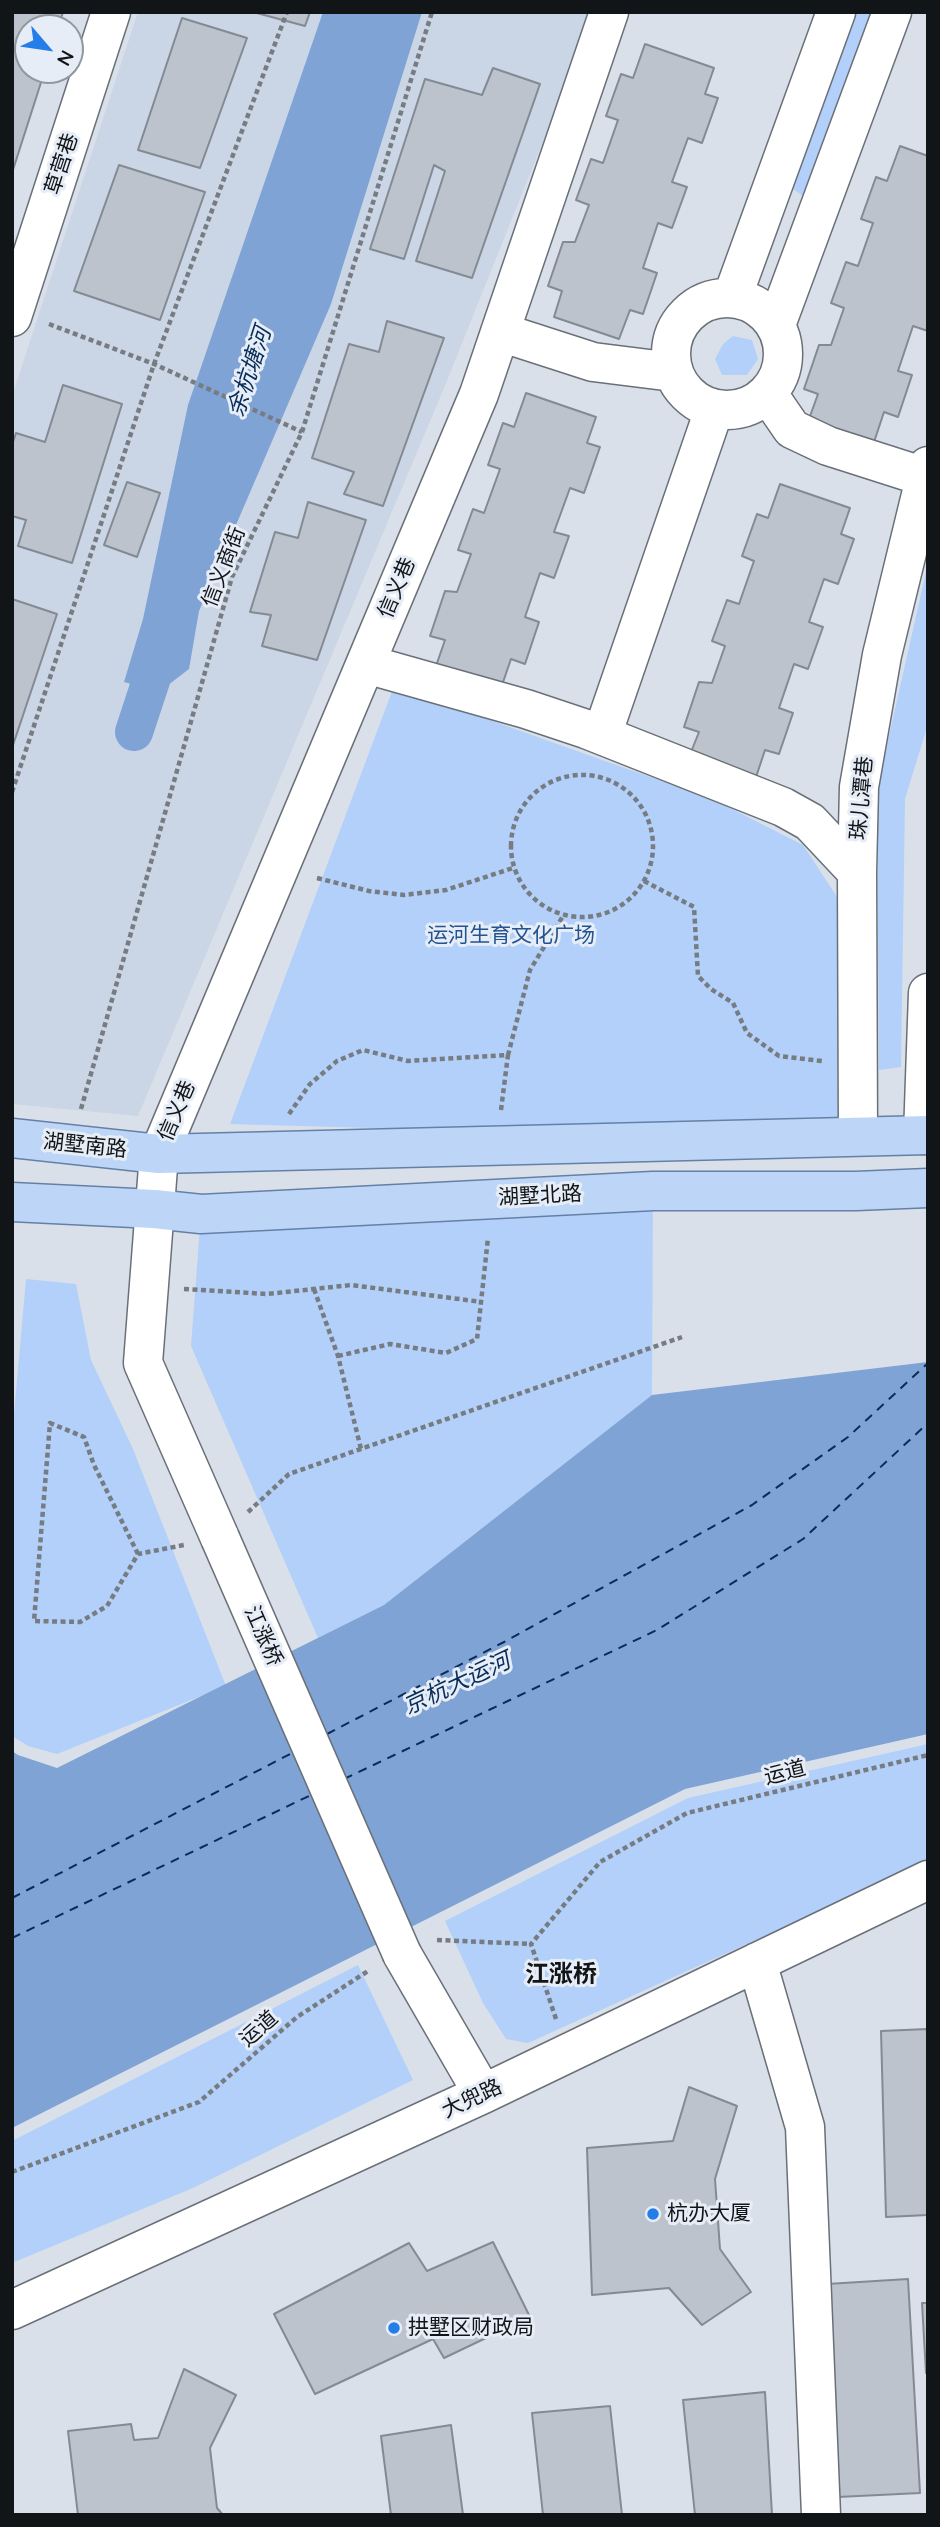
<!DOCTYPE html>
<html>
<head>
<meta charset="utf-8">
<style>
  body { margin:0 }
  #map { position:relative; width:940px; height:2527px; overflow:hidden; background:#d9e0e9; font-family:Quicksand,sans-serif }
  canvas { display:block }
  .frame { position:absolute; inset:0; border:14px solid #121518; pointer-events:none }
  .north { position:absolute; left:14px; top:14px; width:70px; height:70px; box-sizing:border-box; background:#e6edf7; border:2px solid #91979e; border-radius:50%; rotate:119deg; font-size:19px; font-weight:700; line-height:28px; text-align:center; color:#121518 }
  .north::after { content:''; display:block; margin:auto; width:24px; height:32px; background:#257de7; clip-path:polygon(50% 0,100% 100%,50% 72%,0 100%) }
</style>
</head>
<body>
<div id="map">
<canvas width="940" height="2527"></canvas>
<div class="frame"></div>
<div class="north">N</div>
</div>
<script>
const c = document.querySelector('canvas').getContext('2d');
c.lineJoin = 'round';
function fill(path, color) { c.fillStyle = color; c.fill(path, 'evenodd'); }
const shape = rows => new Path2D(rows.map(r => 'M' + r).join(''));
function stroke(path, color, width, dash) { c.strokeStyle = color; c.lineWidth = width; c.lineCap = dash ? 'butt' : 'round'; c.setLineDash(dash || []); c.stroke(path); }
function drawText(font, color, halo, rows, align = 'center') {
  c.font = font + ' Quicksand,"Noto Sans SC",sans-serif'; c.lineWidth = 6; c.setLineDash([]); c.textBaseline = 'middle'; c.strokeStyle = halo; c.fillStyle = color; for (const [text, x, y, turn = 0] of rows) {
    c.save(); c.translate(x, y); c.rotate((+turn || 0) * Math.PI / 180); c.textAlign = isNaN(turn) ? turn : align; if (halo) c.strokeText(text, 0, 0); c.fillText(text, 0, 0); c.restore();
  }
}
fill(shape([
  [138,12,595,12,444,388,138,1116,12,1104,12,396]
]), '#cad5e5');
fill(shape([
  [852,12,874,12,806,198,790,187],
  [733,336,752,340,758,359,747,375,722,375,715,359,723,344],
  [928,563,928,724,905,799,901,1067,879,1070,877,789],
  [394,686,712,799,803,845,839,900,838,1124,763,1139,230,1124],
  [653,1191,652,1395,384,1605,318,1638,191,1346,201,1214],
  [26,1279,76,1284,91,1360,133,1449,226,1686,57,1754,28,1746,12,1736,12,1437],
  [928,1744,928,1862,528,2043,506,2039,483,2003,445,1921,688,1798],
  [358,1965,413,2080,193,2188,12,2263,12,2141]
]), '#b2d0f9');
fill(shape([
  [323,12,422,12,331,304,199,611,189,669,159,692,124,682,143,619,188,405],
  [928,1362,928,1734,685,1789,12,2128,12,1751,18,1755,57,1768,384,1605,652,1395]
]), '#7fa3d4');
stroke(shape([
  [134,732,164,641]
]), '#7fa3d4', 38);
stroke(shape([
  [327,1734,504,1642,752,1505,848,1437,928,1363],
  [344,1779,657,1630,803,1539,928,1423],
  [12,1898,294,1752],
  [12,1938,311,1795]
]), '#082d5a', 2, [9, 7]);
const building = shape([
  [12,12,63,12,58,28,28,28,28,70,45,70,12,173,12,12],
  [253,12,310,12,305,26,253,12],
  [182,18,247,38,200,168,138,150,182,18],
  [645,44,714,68,705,94,718,98,702,143,688,138,672,182,687,187,672,228,658,223,643,268,657,273,643,314,630,310,619,339,554,317,562,291,548,286,563,242,575,242,589,205,576,200,591,159,603,163,618,120,606,116,621,74,633,78,645,44],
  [493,68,540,84,472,278,416,261,445,171,434,165,404,259,370,249,425,79,482,95,493,68],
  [900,146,928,156,928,331,913,326,898,371,912,375,898,417,884,412,874,442,809,419,818,394,804,389,819,345,831,345,844,308,831,303,846,262,858,266,873,223,861,219,876,177,887,181,900,146],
  [119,165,205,192,160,320,74,291,119,165],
  [387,321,444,338,383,506,344,494,354,472,312,458,349,344,379,352,387,321],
  [63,385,122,404,72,563,18,546,26,520,12,516,12,445,16,433,45,442,63,385],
  [526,393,596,417,587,443,600,447,584,493,570,488,554,532,569,536,554,578,540,573,525,617,539,622,525,664,511,659,501,688,436,666,445,640,430,636,445,591,457,592,471,554,458,550,473,509,484,513,500,469,488,465,503,423,514,427,526,393],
  [127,482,160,493,137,557,104,545,127,482],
  [780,484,850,508,841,534,854,539,838,584,824,579,809,622,823,627,808,669,794,664,779,708,793,713,779,754,765,750,755,780,689,757,699,732,684,727,699,682,712,683,725,646,712,641,727,600,739,604,754,561,742,556,757,514,768,518,780,484],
  [308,502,366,520,317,660,262,646,271,615,250,612,275,532,298,538,308,502],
  [12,599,57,614,12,748,12,599],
  [928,2029,928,2215,886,2217,881,2031,928,2029],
  [689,2087,737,2106,715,2179,720,2249,751,2292,702,2325,669,2288,592,2295,587,2148,673,2141,689,2087],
  [493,2242,530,2317,444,2358,433,2339,315,2394,274,2314,409,2243,427,2271,493,2242],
  [908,2279,920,2493,838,2497,827,2284,908,2279],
  [922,2303,928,2303,928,2373,926,2373,922,2303],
  [184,2369,236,2395,210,2448,217,2508,223,2515,78,2515,68,2431,131,2424,134,2440,158,2438,184,2369],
  [765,2392,772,2515,695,2515,683,2400,765,2392],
  [610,2406,622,2515,543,2515,532,2413,610,2406],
  [451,2425,463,2515,391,2515,381,2436,451,2425]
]);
fill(building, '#bcc3cc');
stroke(building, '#848a93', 2);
const minor = shape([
  '671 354a56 56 0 1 1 112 0a56 56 0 1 1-112 0Z',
  [732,298,836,12],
  [12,317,111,12],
  [776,325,892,12],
  [500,332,593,362,673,372],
  [768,394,792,429,828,446,925,477],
  [366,664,526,709,586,729,783,807,810,822,857,872],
  [602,735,714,410],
  [923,1135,928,993],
  [858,1136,857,872,859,787,882,655,928,466],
  [220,1538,143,1363,159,1154,479,394,609,12],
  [402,1954,483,2094],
  [757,1962,805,2127,821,2515],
  [12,2310,483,2094,928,1880]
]);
const major = shape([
  [12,1138,159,1154,928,1135],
  [12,1202,154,1209,201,1214,653,1191,856,1191,928,1188]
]);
stroke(minor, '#6a7078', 41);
stroke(major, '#6580a6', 41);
stroke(shape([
  [49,324,154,364,302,432],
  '511 846a71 71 0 1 1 142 0a71 71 0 1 1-142 0Z',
  [12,792,154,364,287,12],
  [317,878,369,891,404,895,446,890,513,868],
  [644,881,694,907,698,976,711,989,733,1003,747,1033,779,1056,822,1061],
  [81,1109,232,577,302,432,432,12],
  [501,1110,508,1055],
  [289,1114,310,1084,337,1061,363,1050,408,1061,508,1055,530,970,563,916],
  [184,1289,267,1294,351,1285,482,1302],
  [314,1289,338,1356,361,1449],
  [338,1356,390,1344,446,1353,477,1339,488,1238],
  [248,1512,289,1474,682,1337],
  [138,1554,94,1465,84,1437,50,1423,34,1621,80,1622,107,1606,138,1554,184,1545],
  [437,1940,531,1944],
  [556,2019,531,1944,600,1862,687,1813,928,1755],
  [12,2172,199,2102,297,2017,368,1971]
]), '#777c82', 4.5, [5, 3.5]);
stroke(minor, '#fff', 38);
stroke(major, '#bdd6f7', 38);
const minorBridge = shape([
  [220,1538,402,1954]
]);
stroke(minorBridge, '#6a7078', 41, []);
stroke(minorBridge, '#fff', 38);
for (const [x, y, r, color] of [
  [653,2214,7,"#257de7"],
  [394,2328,7,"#257de7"]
]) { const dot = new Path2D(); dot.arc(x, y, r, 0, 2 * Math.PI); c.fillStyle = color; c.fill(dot); stroke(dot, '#e6edf7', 2.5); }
drawText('21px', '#121518', '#e6edf7', [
  ["草营巷",62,164,-72],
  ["信义商街",224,567,-69],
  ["信义巷",397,588,-67],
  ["珠儿潭巷",862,798,-85],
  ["信义巷",177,1111,-67],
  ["湖墅南路",85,1146,6],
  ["湖墅北路",540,1196,-3],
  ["江涨桥",263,1636,66],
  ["运道",785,1773,-14],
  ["运道",259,2029,-41],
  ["大兜路",472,2099,-25]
]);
drawText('21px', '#235390', '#e6edf7', [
  ["运河生育文化广场",511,936]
]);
drawText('21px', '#121518', '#e6edf7', [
  ["杭办大厦",667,2214],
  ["拱墅区财政局",408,2328]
], 'left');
drawText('italic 23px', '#082d5a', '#e6edf7', [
  ["余杭塘河",250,372,-72],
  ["京杭大运河",457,1684,-25]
]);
drawText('bold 24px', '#121518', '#e6edf7', [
  ["江涨桥",561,1975]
]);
</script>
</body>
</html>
